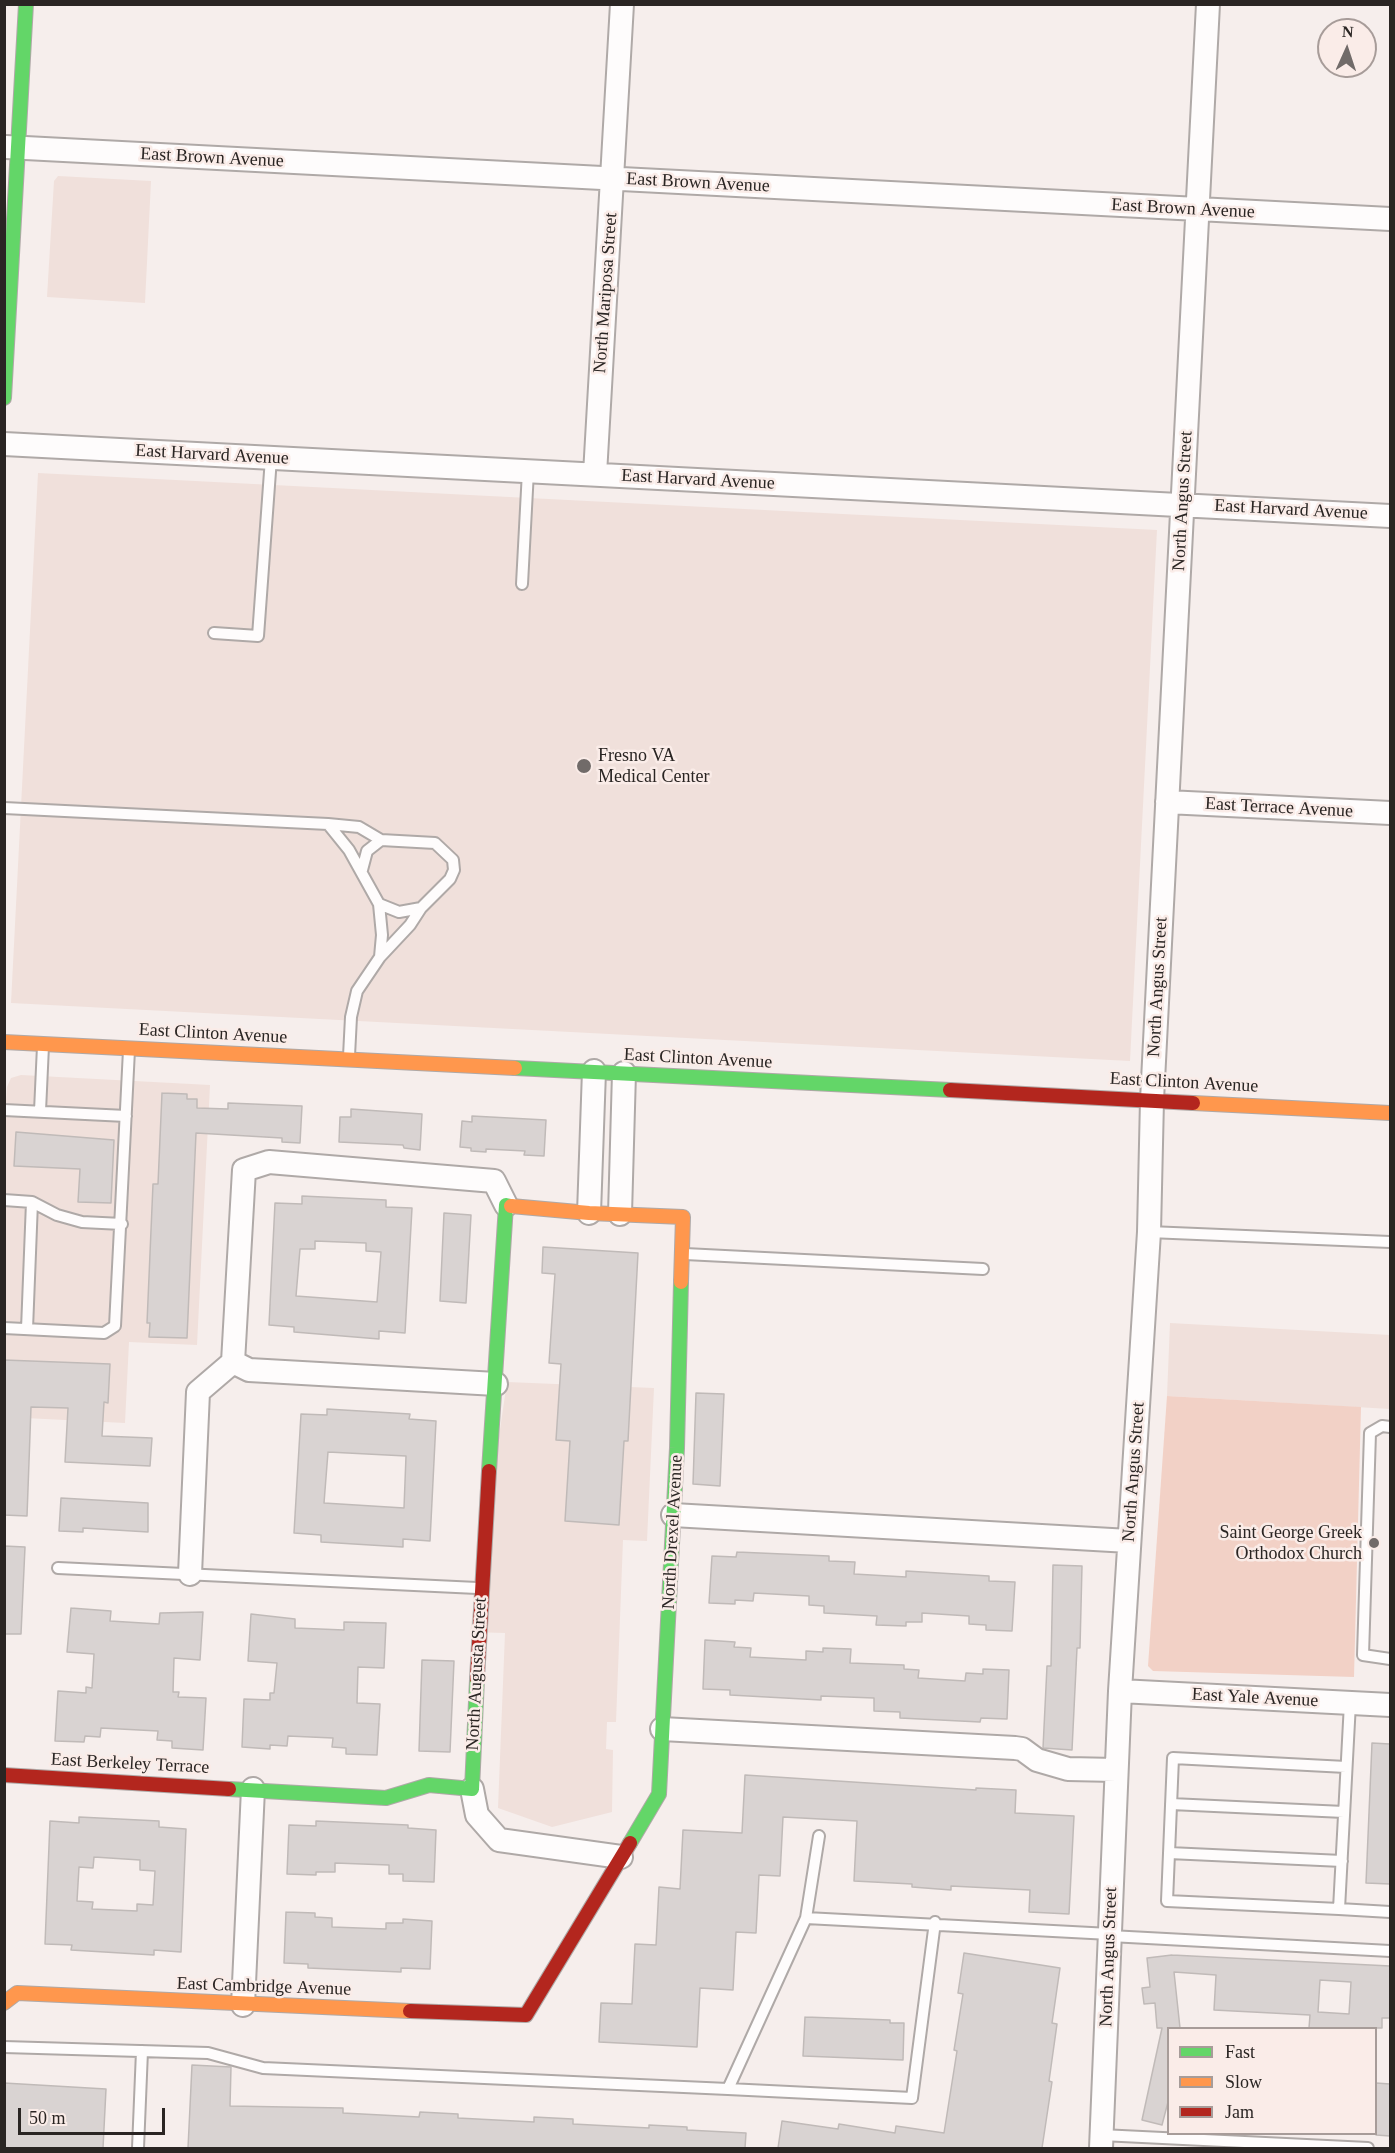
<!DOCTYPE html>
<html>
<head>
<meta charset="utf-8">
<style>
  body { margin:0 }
  #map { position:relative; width:1395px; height:2153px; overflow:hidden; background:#f6eeec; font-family:"Times New Roman",serif }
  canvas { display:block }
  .frame { position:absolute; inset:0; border:6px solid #2a2523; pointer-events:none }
  .legend { position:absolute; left:1167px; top:2027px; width:210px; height:108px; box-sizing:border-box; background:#faece8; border:2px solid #a79c99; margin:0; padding:8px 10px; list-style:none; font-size:18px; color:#2a2523 }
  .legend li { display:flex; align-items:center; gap:12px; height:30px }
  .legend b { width:30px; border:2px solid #a79c99 }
  .north { position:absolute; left:1317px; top:18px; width:60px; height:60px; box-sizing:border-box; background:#faece8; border:2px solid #a79c99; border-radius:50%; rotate:3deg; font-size:16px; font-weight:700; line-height:24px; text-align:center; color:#2a2523 }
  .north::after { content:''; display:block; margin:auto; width:21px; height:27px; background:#716b69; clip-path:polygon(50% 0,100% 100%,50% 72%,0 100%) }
  .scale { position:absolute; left:18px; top:2108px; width:147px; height:27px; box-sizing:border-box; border:3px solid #2a2523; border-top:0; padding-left:8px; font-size:18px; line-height:21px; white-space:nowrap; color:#2a2523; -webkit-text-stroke:4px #faece8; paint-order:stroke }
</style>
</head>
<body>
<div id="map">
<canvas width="1395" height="2153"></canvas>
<div class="frame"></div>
<ul class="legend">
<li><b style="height:8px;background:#63d668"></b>Fast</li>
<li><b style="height:8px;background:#ff974d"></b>Slow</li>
<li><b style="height:8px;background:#b3261e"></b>Jam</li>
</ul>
<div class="north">N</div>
<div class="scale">50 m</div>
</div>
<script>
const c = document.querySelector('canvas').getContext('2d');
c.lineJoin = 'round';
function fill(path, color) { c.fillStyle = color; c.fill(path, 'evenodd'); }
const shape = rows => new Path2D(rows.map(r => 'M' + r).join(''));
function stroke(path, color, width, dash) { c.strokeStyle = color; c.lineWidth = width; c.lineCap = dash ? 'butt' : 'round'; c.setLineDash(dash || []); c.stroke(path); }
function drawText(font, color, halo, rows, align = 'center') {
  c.font = font + ' "Times New Roman",serif'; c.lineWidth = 5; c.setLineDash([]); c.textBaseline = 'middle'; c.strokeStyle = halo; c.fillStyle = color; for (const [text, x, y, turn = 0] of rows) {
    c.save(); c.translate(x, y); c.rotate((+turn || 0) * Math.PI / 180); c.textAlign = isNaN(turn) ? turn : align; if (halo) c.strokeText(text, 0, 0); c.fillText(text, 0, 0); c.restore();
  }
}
fill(shape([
  [58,176,151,181,145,303,47,297,54,181],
  [38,473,1157,530,1130,1061,11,1003],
  [21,1075,210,1085,197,1345,129,1342,125,1423,5,1417,4,1128,7,1087,11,1078],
  [1170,1323,1390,1335,1390,1409,1167,1396],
  [507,1382,654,1388,647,1541,623,1540,616,1722,607,1722,606,1749,613,1750,612,1812,552,1827,498,1808,505,1633,470,1632]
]), '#f0e0db');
fill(shape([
  [1167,1396,1361,1407,1354,1677,1153,1671,1148,1666]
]), '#f2d1c6');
const building = shape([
  [162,1093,187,1094,187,1099,197,1099,197,1108,228,1109,228,1103,302,1106,300,1143,282,1142,282,1138,196,1133,187,1338,149,1337,150,1323,147,1323,153,1184,158,1184,162,1093],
  [351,1109,422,1114,420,1150,404,1148,403,1145,339,1142,340,1117,351,1117,351,1109],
  [472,1116,546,1120,544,1156,524,1155,525,1151,486,1149,486,1152,471,1151,471,1148,460,1147,462,1121,472,1122,472,1116],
  [16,1132,114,1140,111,1203,78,1202,80,1169,14,1166,16,1132],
  [302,1196,386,1200,386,1207,412,1208,405,1333,379,1331,379,1339,294,1332,294,1327,269,1325,275,1203,302,1204,302,1196],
  [315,1241,366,1243,366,1251,381,1252,377,1302,296,1296,300,1249,315,1249,315,1241],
  [444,1213,471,1215,466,1303,440,1301,444,1213],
  [543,1247,638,1253,628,1441,624,1441,619,1525,565,1521,570,1441,556,1440,561,1364,549,1363,555,1274,542,1273,543,1247],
  [4,1360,110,1364,108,1403,104,1402,102,1436,152,1438,150,1466,65,1462,68,1408,31,1407,27,1516,4,1515,4,1360],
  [696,1393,724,1394,720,1486,693,1484,696,1393],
  [327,1409,410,1414,409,1419,436,1421,430,1541,403,1539,403,1547,321,1542,321,1535,294,1533,301,1414,327,1415,327,1409],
  [328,1452,406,1456,404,1508,324,1503,328,1452],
  [61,1498,148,1503,148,1532,83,1528,83,1532,59,1531,61,1498],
  [4,1546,25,1547,21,1634,4,1634,4,1546],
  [737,1552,829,1556,829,1561,855,1562,854,1574,906,1577,906,1571,989,1576,989,1581,1015,1582,1012,1631,986,1630,986,1625,969,1624,969,1616,922,1613,922,1622,906,1622,906,1626,876,1625,877,1616,824,1613,824,1606,809,1605,809,1596,754,1593,753,1601,735,1600,735,1604,709,1603,712,1556,736,1557,737,1552],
  [1053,1565,1082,1566,1080,1648,1077,1648,1072,1750,1043,1748,1047,1666,1051,1666,1053,1565],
  [71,1608,111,1611,110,1621,159,1624,160,1613,203,1612,200,1660,174,1658,173,1692,179,1692,178,1697,206,1698,203,1750,172,1748,172,1741,157,1740,158,1731,101,1728,100,1737,85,1736,84,1742,55,1741,58,1691,86,1693,86,1687,92,1688,94,1654,67,1652,71,1608],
  [251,1614,295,1619,295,1628,344,1630,344,1622,386,1623,384,1668,358,1667,357,1703,380,1704,377,1755,346,1754,346,1748,332,1747,333,1738,288,1736,287,1746,270,1745,270,1749,242,1747,244,1699,270,1700,270,1693,274,1693,277,1663,248,1661,251,1614],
  [705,1640,735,1642,734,1647,751,1648,750,1657,806,1660,806,1651,823,1652,823,1648,851,1649,850,1663,904,1665,904,1669,919,1670,918,1678,965,1681,966,1673,983,1674,983,1669,1009,1670,1007,1719,981,1718,980,1722,900,1718,900,1712,874,1711,874,1698,821,1696,821,1700,730,1695,730,1690,703,1689,705,1640],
  [422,1660,454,1661,450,1752,419,1751,422,1660],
  [1372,1743,1390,1744,1390,1884,1366,1883,1372,1743],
  [745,1775,976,1790,976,1788,1016,1790,1015,1813,1074,1816,1069,1914,1029,1912,1030,1890,951,1886,951,1890,912,1887,912,1884,854,1881,857,1821,783,1817,780,1876,759,1875,756,1933,736,1932,733,1990,700,1988,697,2047,599,2042,601,2003,632,2004,635,1944,656,1945,659,1887,680,1889,683,1830,742,1833,745,1775],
  [79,1817,159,1821,159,1827,186,1829,181,1952,154,1950,154,1955,71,1950,72,1945,45,1944,50,1821,79,1823,79,1817],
  [94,1857,140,1860,140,1870,155,1871,153,1905,137,1904,137,1911,92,1909,93,1902,77,1901,79,1867,93,1868,94,1857],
  [316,1821,408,1825,408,1828,436,1830,434,1882,403,1881,403,1874,389,1874,389,1865,335,1863,335,1872,316,1872,316,1875,287,1874,289,1825,316,1826,316,1821],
  [286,1912,315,1913,315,1917,332,1918,332,1927,386,1929,386,1923,403,1923,403,1919,432,1921,430,1969,401,1968,401,1972,308,1968,308,1964,284,1963,286,1912],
  [964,1953,1060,1968,1052,2023,1057,2024,1049,2081,1052,2082,1042,2148,778,2148,782,2121,838,2129,839,2124,895,2133,896,2126,944,2133,957,2051,954,2050,963,1994,958,1993,964,1953],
  [1172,1955,1390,1966,1390,2018,1382,2018,1382,2028,1309,2028,1310,2015,1214,2010,1216,1975,1174,1972,1180,2028,1168,2028,1168,2102,1162,2125,1142,2120,1162,2028,1157,2028,1155,2003,1144,2004,1142,1988,1150,1987,1147,1958,1172,1955],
  [1320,1980,1351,1982,1349,2014,1318,2012,1320,1980],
  [805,2017,890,2020,890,2023,904,2023,903,2060,803,2056,805,2017],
  [192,2065,231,2067,230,2106,343,2108,343,2113,419,2117,420,2112,458,2114,458,2118,534,2122,534,2117,573,2119,573,2124,649,2128,649,2125,687,2127,687,2130,746,2133,745,2148,188,2148,192,2065],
  [4,2083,106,2089,103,2148,4,2148,4,2083],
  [1376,2083,1390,2084,1390,2136,1376,2135,1376,2083]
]);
fill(building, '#d9d3d2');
stroke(building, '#c0bab8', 1.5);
const lane = shape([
  [522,584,528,471],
  [214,633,258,636,271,458],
  [4,808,328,824],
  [362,870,367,851,381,840,435,843,453,860,454,870,450,879,421,908,399,912,379,904,349,850,328,824,359,827,381,840],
  [379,904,382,935,380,957,410,925,421,908],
  [349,1056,351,1017,357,991,380,957],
  [4,1110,126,1116],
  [40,1111,43,1046],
  [4,1200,32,1202,57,1215,82,1222,122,1224],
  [1149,1232,1390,1242],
  [685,1254,983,1269],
  [4,1328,104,1333,115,1326,129,1050],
  [27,1329,32,1202],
  [1390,1427,1382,1426,1370,1433,1363,1655,1390,1659],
  [58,1568,477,1588],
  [1350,1703,1339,1909,1390,1912],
  [1171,1804,1344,1812],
  [1169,1853,1342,1861],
  [1339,1909,1167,1901,1173,1758,1346,1767],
  [806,1918,819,1836],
  [1110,1936,1390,1951],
  [4,2047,208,2053,263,2068,728,2089,806,1918,1110,1934],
  [728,2089,912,2098,935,1922],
  [1101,2135,1368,2148],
  [138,2148,142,2051]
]);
const street = shape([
  [6,147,1390,219],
  [4,444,1390,516],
  [595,474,622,4],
  [1167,802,1390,813],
  [589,1213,594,1071],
  [620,1214,624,1073],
  [233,1362,249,1370,496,1384],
  [673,1515,1129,1541],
  [190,1574,198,1392,233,1362,244,1170,269,1162,494,1181,506,1205],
  [1120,1691,1390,1705],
  [662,1729,1015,1748,1022,1749,1037,1760,1068,1769,1116,1770],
  [472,1789,477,1815,499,1840,621,1857],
  [243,2005,253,1789],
  [1101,2148,1120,1691,1149,1232,1152,1100,1208,4]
]);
const fast = shape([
  [4,398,26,4],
  [515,1068,950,1090],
  [489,1471,506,1205,511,1206],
  [229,1789,386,1798,429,1785,472,1789,477,1679],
  [630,1843,659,1794,677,1448,681,1282]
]);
const slow = shape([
  [4,1042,515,1068],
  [1193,1103,1390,1113],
  [511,1206,589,1213,683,1217,681,1282],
  [4,2003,17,1993,410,2011]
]);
const jam = shape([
  [950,1090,1193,1103],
  [477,1679,489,1471],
  [4,1775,229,1789],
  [410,2011,526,2015,630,1843]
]);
stroke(lane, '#afa9a7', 14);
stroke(street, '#afa9a7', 26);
stroke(fast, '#afa9a7', 16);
stroke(slow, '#afa9a7', 16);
stroke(jam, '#afa9a7', 16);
stroke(lane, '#fefcfc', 10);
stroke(street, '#fefcfc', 22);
stroke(fast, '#63d668', 14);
stroke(slow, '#ff974d', 14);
stroke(jam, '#b3261e', 14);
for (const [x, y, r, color] of [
  [584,766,8,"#716b69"],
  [1374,1543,6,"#716b69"]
]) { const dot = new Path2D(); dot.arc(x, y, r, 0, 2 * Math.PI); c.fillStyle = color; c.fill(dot); stroke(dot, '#faece8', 2); }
drawText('18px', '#2a2523', '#faece8', [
  ["East Brown Avenue",212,158,3],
  ["East Brown Avenue",698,183,3],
  ["East Brown Avenue",1183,209,3],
  ["North Mariposa Street",606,293,-86],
  ["East Harvard Avenue",212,455,3],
  ["East Harvard Avenue",698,480,3],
  ["North Angus Street",1183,501,-87],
  ["East Harvard Avenue",1291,510,3],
  ["East Terrace Avenue",1279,808,3],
  ["North Angus Street",1158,987,-87],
  ["East Clinton Avenue",213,1034,3],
  ["East Clinton Avenue",698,1059,3],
  ["East Clinton Avenue",1184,1083,3],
  ["North Angus Street",1134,1472,-86],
  ["North Drexel Avenue",673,1532,-87],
  ["North Augusta Street",477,1674,-87],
  ["East Yale Avenue",1255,1698,3],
  ["East Berkeley Terrace",130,1764,3],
  ["North Angus Street",1109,1957,-88],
  ["East Cambridge Avenue",264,1987,2]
]);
drawText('18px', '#2a2523', '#faece8', [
  ["Fresno VA",598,756],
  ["Medical Center",598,777],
  ["Saint George Greek",1362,1533,"right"],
  ["Orthodox Church",1362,1554,"right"]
], 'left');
</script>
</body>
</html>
